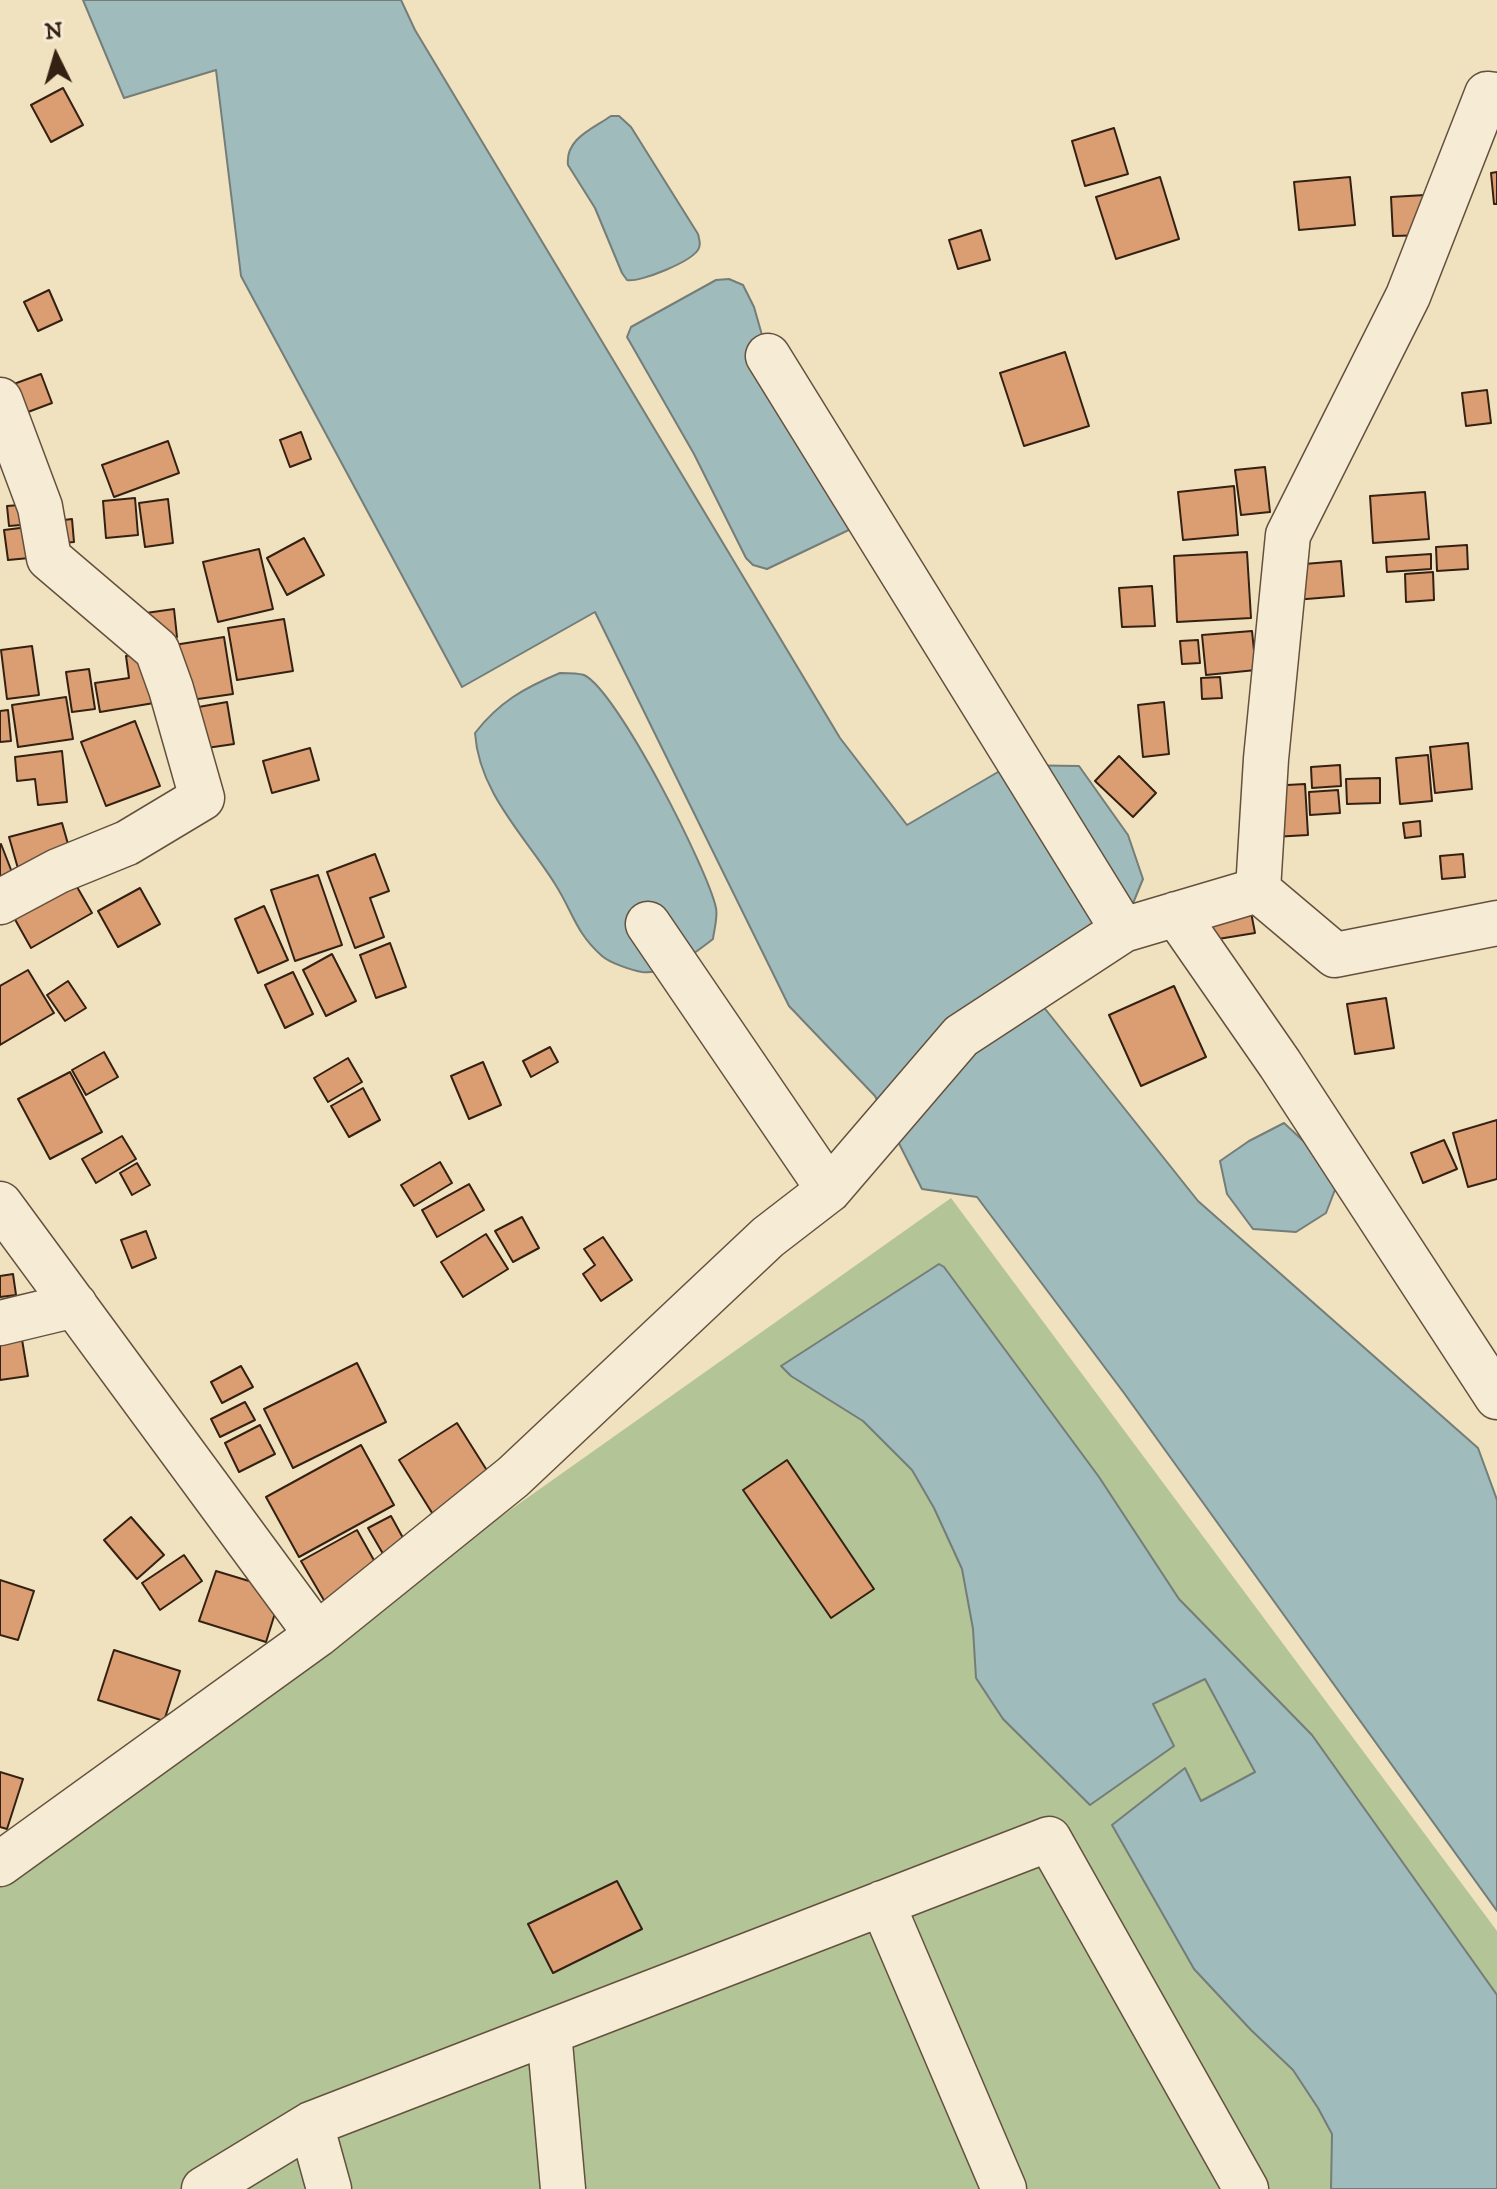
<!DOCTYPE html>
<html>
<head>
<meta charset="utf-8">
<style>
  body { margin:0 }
  #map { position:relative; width:1497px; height:2189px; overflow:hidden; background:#f1e2bf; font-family:"IM FELL DW Pica",serif }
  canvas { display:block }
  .north { position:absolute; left:16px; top:16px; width:80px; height:80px; -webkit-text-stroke:6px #f6ecd5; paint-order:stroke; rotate:355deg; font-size:22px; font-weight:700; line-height:32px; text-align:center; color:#342113 }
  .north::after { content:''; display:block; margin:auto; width:28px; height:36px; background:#342113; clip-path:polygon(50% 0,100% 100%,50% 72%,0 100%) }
</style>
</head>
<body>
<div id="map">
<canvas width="1497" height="2189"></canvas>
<div class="north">N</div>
</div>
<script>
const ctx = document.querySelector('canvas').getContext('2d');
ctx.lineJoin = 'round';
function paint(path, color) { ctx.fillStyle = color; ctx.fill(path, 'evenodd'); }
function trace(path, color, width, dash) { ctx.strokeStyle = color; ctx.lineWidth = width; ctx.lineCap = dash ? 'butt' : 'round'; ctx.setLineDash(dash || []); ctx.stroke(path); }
paint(new Path2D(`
  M951,1198l546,733v258h-1497v-318z`), '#b3c497');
const water = new Path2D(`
  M83,0h318l14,30 425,708 67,87 103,-60 69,1 49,69 15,44 -14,34 -110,63 179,225 280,247 19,52v411l-373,-518 -147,-196 -55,-8 -47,-93 -86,-90 -194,-394 -133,75 -221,-411 -25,-206 -92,28z
  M611,116h8l12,11 67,107c1,5 3,9 1,14 -5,13 -60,35 -72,32l-5,-7 -27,-65 -27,-43c-3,-26 24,-36 43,-49z
  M729,279l14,6 11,22 14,49 87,171 -88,42 -14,-4 -7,-7 -52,-104 -67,-117 4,-10 85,-47z
  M560,673c6,0 18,0 24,2 33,15 124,195 132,233 2,9 -2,22 -3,31 -20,15 -44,36 -71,33 -11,-2 -32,-9 -40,-16 -27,-24 -29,-44 -47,-72 -30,-48 -76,-91 -80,-151 24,-31 49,-45 85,-60z
  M1284,1123l29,27 25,32 -12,31 -30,19 -43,-3 -26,-35 -7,-33 29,-20z
  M939,1264l5,3 155,210 80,122 133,136 185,260v194h-166l1,-55 -14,-26 -25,-38 -42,-40 -57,-61 -82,-144 73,-57 16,33 54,-29 -50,-93 -52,25 21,42 -84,59 -87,-86 -27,-41 -3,-49 -11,-60 -28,-61 -22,-38 -49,-49 -72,-45 -10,-10z`);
paint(water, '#9fbbbc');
trace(water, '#747d78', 2);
const building = new Path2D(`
  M63,88l20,37 -32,17 -20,-37z
  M1114,128l14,46 -43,12 -13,-45z
  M1497,172v32h-3l-3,-31z
  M1160,177l19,62 -63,20 -20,-62z
  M1350,177l5,48 -56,5 -5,-48z
  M1425,195l2,40 -34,1 -2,-39z
  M981,230l9,30 -32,9 -9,-29z
  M49,290l13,30 -24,11 -14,-29z
  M1065,352l24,74 -65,20 -24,-73z
  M41,374l11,29 -40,15 -12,-29z
  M1487,390l4,33 -25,3 -4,-33z
  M301,432l10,27 -21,8 -10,-27z
  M168,441l11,32 -65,24 -12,-32z
  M1265,467l5,45 -29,3 -6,-45z
  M1234,486l4,49 -55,5 -5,-48z
  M1425,492l4,47 -56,4 -3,-47z
  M135,498l3,37 -32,3 -3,-37z
  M168,499l5,44 -28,4 -6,-44z
  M32,504l1,20 -24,2 -2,-20z
  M72,519l2,23 -24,2 -2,-22z
  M36,526l4,31 -32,3 -4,-30z
  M304,538l20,37 -37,20 -20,-37z
  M1467,545l1,24 -31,2 -1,-24z
  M259,549l14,60 -55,13 -15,-60z
  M1247,552l4,66 -74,4 -3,-66z
  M1431,554v15l-44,3 -1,-15z
  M1341,561l3,35 -50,4 -2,-35z
  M1433,572l1,28 -28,2 -1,-28z
  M1152,586l3,40 -33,1 -3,-39z
  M174,609l3,28 -27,3 -4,-27z
  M284,619l9,52 -56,9 -9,-52z
  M1252,631l4,39 -50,5 -4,-40z
  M224,637l9,57 -56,8 -9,-56z
  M1198,640l2,23 -18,1 -2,-23z
  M32,646l7,49 -32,4 -6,-49z
  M151,652l9,50 -60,10 -5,-29 34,-5 -3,-22z
  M89,669l6,40 -23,3 -6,-40z
  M1220,677l2,21 -20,1 -1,-21z
  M66,697l7,42 -55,8 -6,-42z
  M227,702l7,42 -41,6 -6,-41z
  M1164,702l5,52 -26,3 -5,-52z
  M8,710l3,31 -11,1v-31z
  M135,721l25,65 -54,20 -25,-64z
  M1468,743l4,46 -37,4 -5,-46z
  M310,748l9,32 -47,13 -9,-32z
  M62,751l5,51 -29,3 -3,-26 -18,2 -2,-24z
  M1428,755l4,46 -32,3 -4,-46z
  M1119,756l37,37 -23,24 -38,-36z
  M1340,765l1,21 -29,2 -1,-21z
  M1380,778v25l-33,1 -1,-25z
  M1305,784l3,51 -35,2 -4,-51z
  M1338,790l2,23 -30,2 -1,-23z
  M1420,821l1,15 -16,2 -2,-15z
  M62,823l10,35 -53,14 -10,-35z
  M1,844l14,36 -15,6v-41z
  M375,854l14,37 -19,7 14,39 -29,11 -28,-76z
  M1463,854l2,23 -23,2 -2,-23z
  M69,873l23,40 -61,35 -23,-41z
  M318,875l24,70 -47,16 -24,-71z
  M140,888l20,36 -42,23 -20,-36z
  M264,906l24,54 -30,13 -23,-54z
  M1250,907l5,26 -43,7 -4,-26z
  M390,943l16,44 -30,11 -16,-43z
  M332,954l24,47 -30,15 -23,-46z
  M28,970l26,43 -54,32v-59z
  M293,972l20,42 -28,14 -20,-43z
  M68,981l18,27 -21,13 -18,-26z
  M1174,986l32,71 -65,29 -32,-71z
  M1386,998l8,50 -39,6 -8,-50z
  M550,1047l8,15 -27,15 -8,-16z
  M104,1052l14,25 -32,18 -14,-25z
  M348,1058l14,24 -34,20 -14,-24z
  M483,1062l18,43 -32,14 -18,-43z
  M70,1072l32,60 -52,27 -32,-60z
  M363,1088l17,32 -31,17 -18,-31z
  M1497,1120v59l-29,8 -15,-54z
  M122,1136l14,23 -40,24 -14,-24z
  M1444,1140l13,29 -34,14 -12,-30z
  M440,1162l12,21 -38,23 -13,-21z
  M137,1163l13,22 -18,10 -12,-22z
  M469,1184l15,26 -47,27 -15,-27z
  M522,1217l17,31 -26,14 -18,-31z
  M146,1231l10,27 -24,10 -11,-28z
  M486,1234l22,35 -45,28 -22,-35z
  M603,1237l29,43 -31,21 -18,-27 12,-9 -11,-16z
  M13,1274l3,21 -16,2v-21z
  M18,1315l10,61 -28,4v-62z
  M357,1363l29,59 -93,46 -29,-59z
  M241,1366l12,21 -31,16 -11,-21z
  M245,1402l10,18 -35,17 -9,-18z
  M457,1423l36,57 -59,36 -35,-56z
  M260,1425l15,29 -36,18 -14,-29z
  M361,1445l33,60 -95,52 -33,-60z
  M787,1460l87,129 -43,29 -88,-128z
  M391,1516l17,31 -22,12 -18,-31z
  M131,1517l33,38 -27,24 -33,-39z
  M357,1530l23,41 -55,31 -24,-41z
  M184,1555l18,26 -42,29 -18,-27z
  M216,1571l66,20 -16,51 -67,-21z
  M0,1580l34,11 -16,49 -18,-5z
  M114,1650l66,21 -16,50 -66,-21z
  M0,1772l23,7 -16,50 -7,-2z
  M617,1881l25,48 -89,44 -25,-49z`);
paint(building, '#db9d72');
trace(building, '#342113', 2);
const minor = new Path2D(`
  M768,356l355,574
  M0,400l40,107 9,51 108,92 14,39 31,109 -75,45 -69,28 -58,31
  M1258,890l8,-131 22,-224 120,-239 79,-202 10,1
  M1176,914l104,150 217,333
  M648,924l181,266
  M0,1204l317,431
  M0,1323l75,-18
  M0,1864l317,-229 196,-158 255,-240 61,-47 132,-154 162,-106 135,-40 77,65 162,-32
  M882,1903l122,286
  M549,2032l14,157
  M311,2124l18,65
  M204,2189l107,-65 738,-285 197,350`);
trace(minor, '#63513e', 47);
trace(minor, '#f6ecd5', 44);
</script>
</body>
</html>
